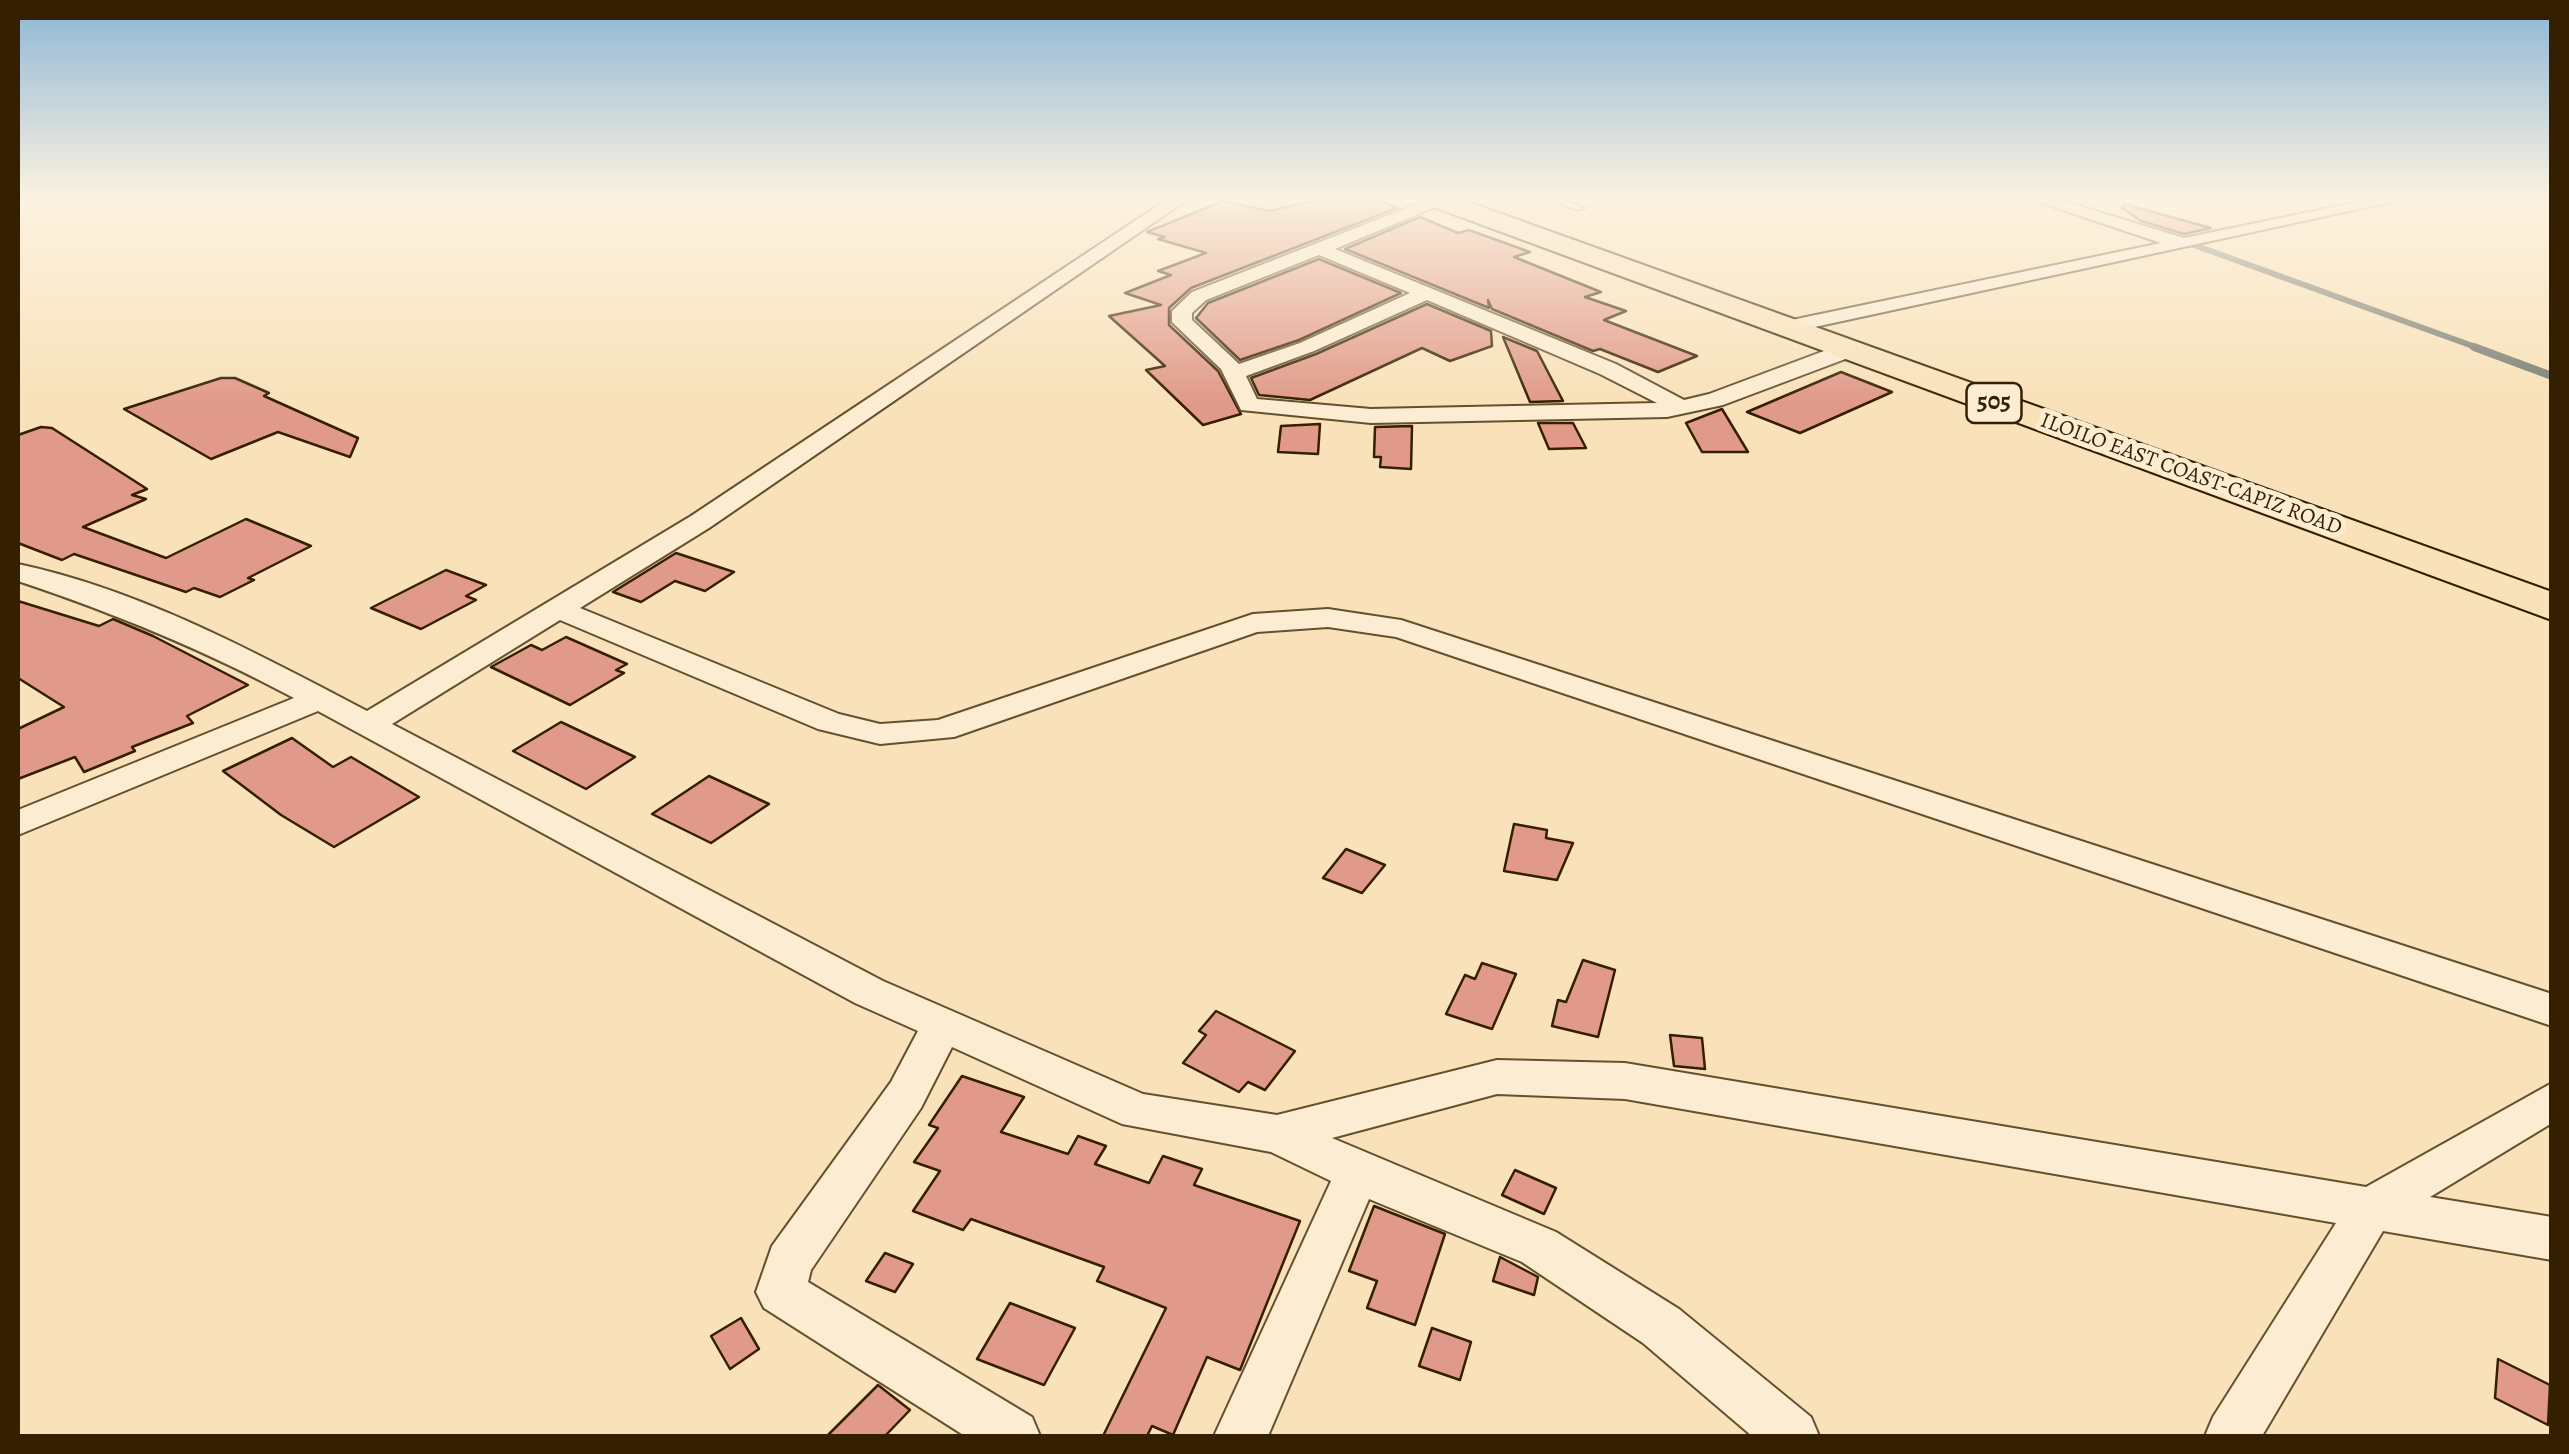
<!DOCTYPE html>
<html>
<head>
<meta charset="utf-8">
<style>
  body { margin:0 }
  #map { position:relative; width:2569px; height:1454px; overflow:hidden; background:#f9e2ba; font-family:Alegreya,serif }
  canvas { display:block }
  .frame { position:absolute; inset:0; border:20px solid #341f00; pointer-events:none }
</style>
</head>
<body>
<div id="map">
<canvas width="2569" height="1454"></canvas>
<div class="frame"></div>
</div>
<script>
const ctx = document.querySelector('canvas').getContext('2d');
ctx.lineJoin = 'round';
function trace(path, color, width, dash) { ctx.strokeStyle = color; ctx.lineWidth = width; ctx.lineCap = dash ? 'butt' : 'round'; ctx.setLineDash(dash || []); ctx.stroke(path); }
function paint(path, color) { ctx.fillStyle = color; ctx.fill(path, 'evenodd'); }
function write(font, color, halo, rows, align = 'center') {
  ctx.font = font + ' Alegreya,serif'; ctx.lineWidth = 10; ctx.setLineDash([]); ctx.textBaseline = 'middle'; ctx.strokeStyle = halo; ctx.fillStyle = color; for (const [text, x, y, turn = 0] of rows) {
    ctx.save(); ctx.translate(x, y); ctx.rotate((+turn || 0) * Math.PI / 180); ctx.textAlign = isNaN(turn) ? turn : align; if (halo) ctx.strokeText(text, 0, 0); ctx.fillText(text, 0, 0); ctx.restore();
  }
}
trace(new Path2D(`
  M2194,245l287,104`), '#777c71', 6);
trace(new Path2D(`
  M2474,347l78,29`), '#777c71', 8);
const building = new Path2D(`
  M1321,199h56l20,9 -206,80 -22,20v17l49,46 23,43 -38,11 -57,-55 19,-4 -56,-50 52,-11 -36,-12 46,-18 -13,-4 48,-18 -48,-14 7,-2 -18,-5 76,-31 46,10z
  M2124,204l87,24 -27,6 -43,-13 -19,-13z
  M1420,217l38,16 11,-3 61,22 -16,5 87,35 -16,5 41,14 -22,9 93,36 -39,16 -58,-23 -7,2 -101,-42 -4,-9 1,8 -144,-59z
  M1319,259l82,34 -102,47 -59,20 -44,-42 12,-15z
  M1427,304l64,27 1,15 -42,15 -28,-13 -112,52 -51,-5 -8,-17 65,-24z
  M1503,337l34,14 26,50 -33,1z
  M1841,372l51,20 -92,41 -53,-21z
  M221,378h14l34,15 -5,3 94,42 -8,19 -72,-25 -67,27 -87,-50z
  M1722,409l26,43h-46l-16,-29z
  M1538,423h35l13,25 -37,1z
  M1320,424l-2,30 -40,-2 3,-26z
  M1412,426l-1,43 -31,-2 1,-10h-7l1,-30z
  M41,427l11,1 95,61 -15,6 14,4 -63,28 83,31 80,-39 65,27 -63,32 6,2 -34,17 -26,-9 -8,4 -112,-38 -12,6 -44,-17v-108z
  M676,553l58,19 -29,19 -30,-10 -34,21 -28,-10z
  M446,570l40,15 -20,11 10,4 -55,29 -50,-21z
  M18,601l81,25 14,-7 40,17 95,49 -61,31 6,7 -61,24 3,4 -51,21 -9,-15 -57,22v-50l46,-22 -46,-29z
  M566,637l61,27 -11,6 8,3 -54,32 -79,-38 40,-22 11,5z
  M561,722l74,35 -49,32 -73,-38z
  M292,738l41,29 18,-10 68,40 -85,50 -53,-32 -58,-44z
  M709,776l60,28 -58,39 -59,-29z
  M1514,824l33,6 -1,8 27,5 -16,37 -53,-9z
  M1346,849l39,16 -23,28 -39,-15z
  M1583,960l32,10 -17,67 -46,-11 6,-26 8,2z
  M1482,963l34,11 -24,55 -46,-15 19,-39 10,4z
  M1216,1011l79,40 -30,39 -17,-8 -9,10 -56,-29 23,-28 -7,-4z
  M1670,1035l32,3 3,31 -31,-3z
  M962,1076l62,21 -23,35 67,22 10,-18 28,10 -11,18 54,19 14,-27 39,13 -8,16 106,36 -60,149 -33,-13 -34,78 -21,-9 -5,10h-44l63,-128 -69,-27 7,-14 -133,-48 -8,11 -50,-19 27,-40 -26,-9 24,-34 -9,-3z
  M1515,1170l41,18 -12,26 -42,-19z
  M1374,1206l71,28 -30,91 -48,-17 10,-27 -28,-10z
  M885,1253l28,11 -18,28 -29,-11z
  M1500,1257l38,20 -4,18 -41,-14z
  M1010,1303l65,25 -31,57 -67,-26z
  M741,1318l18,31 -29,20 -19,-33z
  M1432,1328l39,14 -11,38 -41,-14z
  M2498,1359l52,26 -2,40 -53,-27z
  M878,1385l32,25 -25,26h-58z`);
paint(building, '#e19a89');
trace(building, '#341f00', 2.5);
const lane = new Path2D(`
  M1551,199h12l21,9 -7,2z`);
const street = new Path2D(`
  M1168,199h20l-479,329 -129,80 259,106 41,10 58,-4 315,-106 75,-5 73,11 1151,374v32l-1156,-389 -68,-10 -71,5 -303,105 -74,7 -62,-15 -258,-109 -168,104 491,257 260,113 134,21 220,-55 128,3 741,124 186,-104v40l-122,74 122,20v43l-169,-29 -121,205h-57l8,-19 123,-194 -711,-124 -128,-5 -165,44 224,94 123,77 132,108 8,19h-67l-109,-93 -121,-81 -153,-63 -101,237h-54l117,-255 -60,-29 -149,-28 -170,-77 -31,61 -110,162 -3,12 224,135 8,19h-75l-201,-128 -8,-16 16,-46 119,-164 27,-51 -63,-28 -537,-292 -300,124v-25l276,-112c-90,-48 -180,-85 -276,-117v-17c123,26 238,89 349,147l324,-195z
  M1430,199l19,2 -114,48 281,115 68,36 25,-6 131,-49h16l3,5 -3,5 -133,50 -56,12 -296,6 -130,-13 -20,-41 -49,-47v-11l20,-19zM1319,255l91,38 -110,50 -61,21 -47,-44v-7l14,-13zM1427,300l173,74 57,29 -286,6 -114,-10 -11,-23 68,-25z
  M2030,199h26l128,39 188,-39h33l-618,134 -10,-6 10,-6 374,-78z`);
const primary = new Path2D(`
  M1422,199h38l1092,393v28l-1126,-416z`);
trace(lane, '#65502e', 4);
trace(street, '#65502e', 4);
trace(primary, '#341f00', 4);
paint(lane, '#fbecd2');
paint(street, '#fbecd2');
paint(primary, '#f9e2ba');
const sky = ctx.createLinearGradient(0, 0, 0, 403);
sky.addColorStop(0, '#8db6d6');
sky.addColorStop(0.49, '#fcf2e0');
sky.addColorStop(1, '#fcf2e000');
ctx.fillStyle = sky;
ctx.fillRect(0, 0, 2569, 403);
write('22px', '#341f00', '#fbecd2', [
  ["ILOILO EAST COAST-CAPIZ ROAD",2191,475,20]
]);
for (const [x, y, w] of [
  [1994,403,55]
]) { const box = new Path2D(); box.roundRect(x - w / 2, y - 20, w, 40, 8); ctx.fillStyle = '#fbecd2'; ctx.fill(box); trace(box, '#341f00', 2.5); }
write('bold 25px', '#341f00', null, [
  ["505",1994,403]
]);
</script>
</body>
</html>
